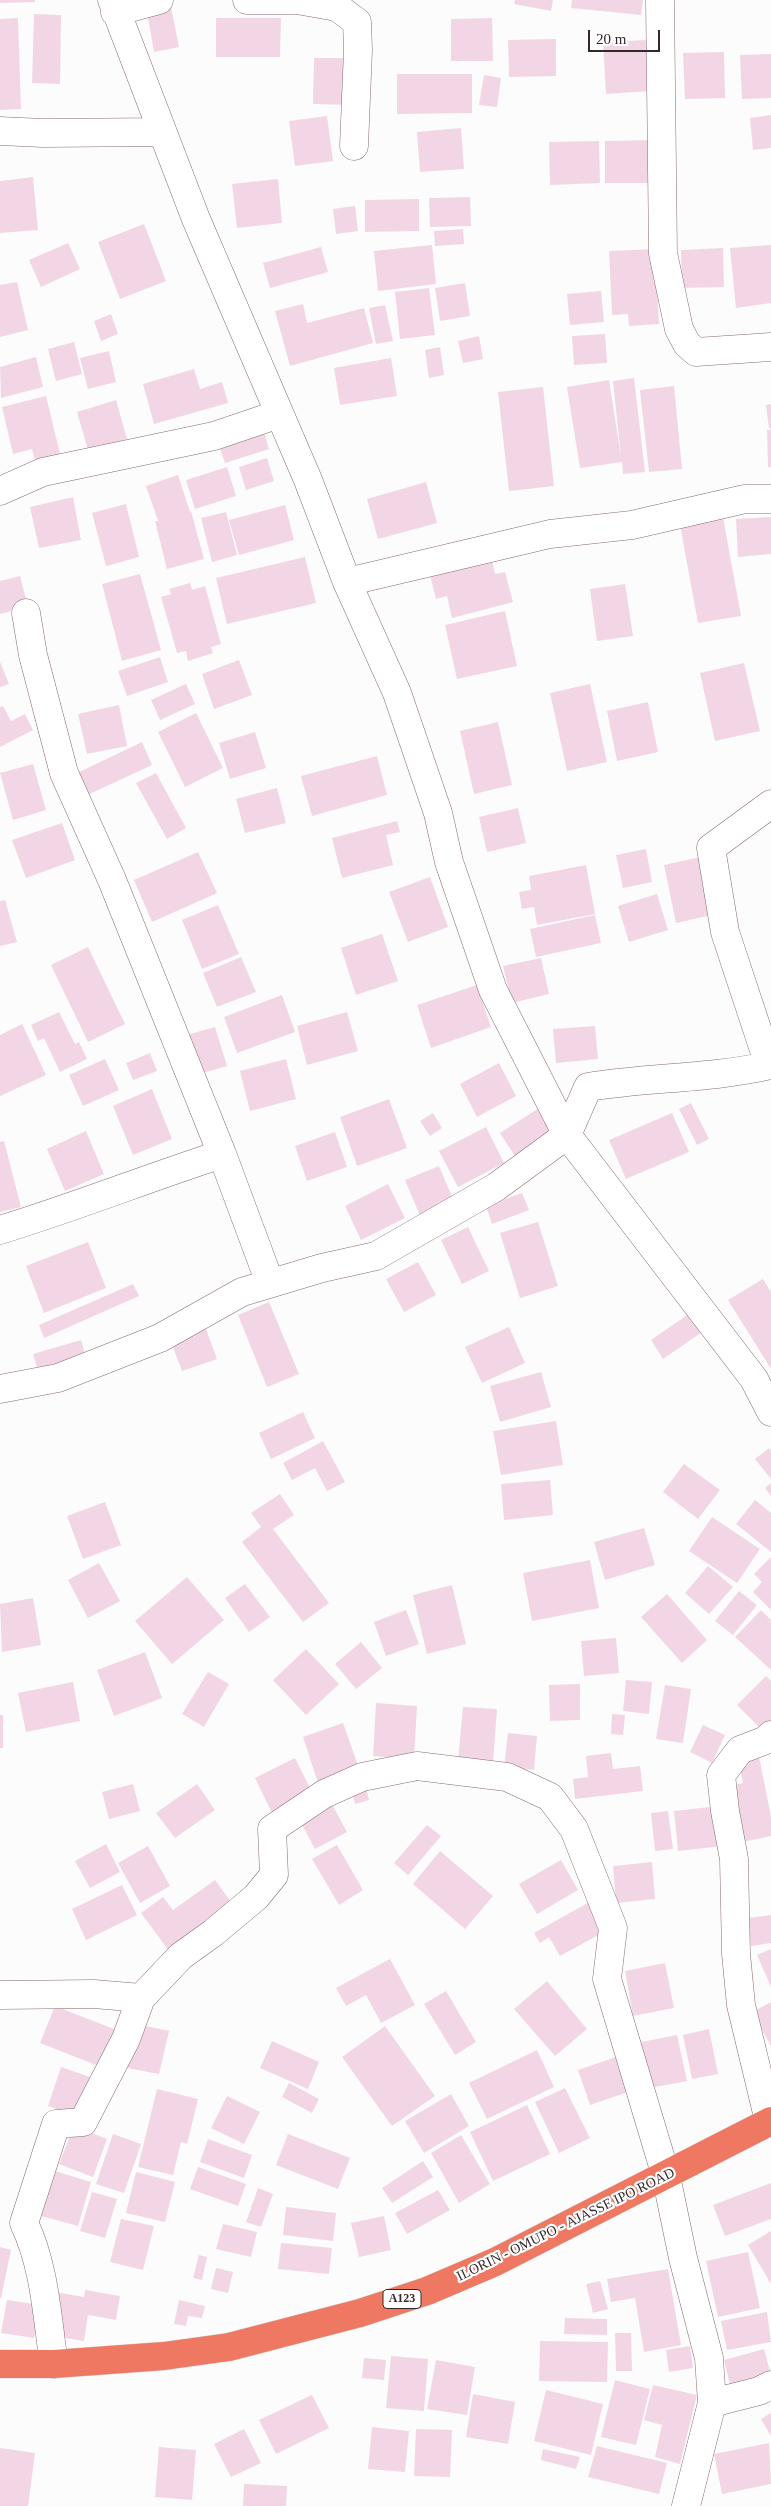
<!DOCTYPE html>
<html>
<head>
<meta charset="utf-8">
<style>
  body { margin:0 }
  #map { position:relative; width:771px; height:2506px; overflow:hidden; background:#fcfcfc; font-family:Georgia,serif }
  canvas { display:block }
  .scale { position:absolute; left:588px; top:30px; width:72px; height:22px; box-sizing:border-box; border:2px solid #342829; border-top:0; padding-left:6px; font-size:15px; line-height:18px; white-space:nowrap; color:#342829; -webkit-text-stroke:4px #fff; paint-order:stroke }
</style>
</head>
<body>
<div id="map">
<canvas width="771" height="2506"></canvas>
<div class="scale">20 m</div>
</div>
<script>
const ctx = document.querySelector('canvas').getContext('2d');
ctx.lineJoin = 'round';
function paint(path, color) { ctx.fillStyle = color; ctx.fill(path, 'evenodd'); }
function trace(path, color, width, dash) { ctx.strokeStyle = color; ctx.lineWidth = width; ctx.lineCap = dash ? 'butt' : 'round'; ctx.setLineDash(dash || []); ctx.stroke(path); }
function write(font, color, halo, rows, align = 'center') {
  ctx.font = font + ' Georgia,serif'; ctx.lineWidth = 4.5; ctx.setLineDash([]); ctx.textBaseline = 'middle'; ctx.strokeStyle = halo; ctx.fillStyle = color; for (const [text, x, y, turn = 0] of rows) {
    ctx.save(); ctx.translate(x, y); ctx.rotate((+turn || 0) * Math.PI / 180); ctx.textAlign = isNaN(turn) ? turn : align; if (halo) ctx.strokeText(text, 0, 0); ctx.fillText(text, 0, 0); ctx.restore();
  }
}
paint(new Path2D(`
  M0,0h35v2l-35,1z
  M515,0h38l-2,11 -37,-7z
  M572,0h71l-2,15 -70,-7z
  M171,7l8,40 -25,5 -7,-40z
  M34,14l27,1 -1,69 -28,-1z
  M18,18l3,91 -21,1v-91z
  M216,18h65l-1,39h-64z
  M492,18l1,43h-42v-42z
  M556,39v37l-47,1 -1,-37z
  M647,40l3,51 -44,3 -3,-52z
  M724,52l1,46 -40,1 -2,-46z
  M771,54v44l-29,1 -2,-44z
  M314,58h40l-1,47 -40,-1z
  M397,74h75v39l-75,1z
  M484,75l17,3 -4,29 -18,-2z
  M771,115v33l-18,2 -3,-32z
  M327,116l6,45 -38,5 -6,-45z
  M461,128l3,41 -44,3 -3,-40z
  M656,140v43h-51v-42z
  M599,141l1,42 -50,2 -1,-43z
  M33,177l5,53 -38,3v-52z
  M278,179l4,44 -45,5 -5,-44z
  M470,197l1,29 -41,1 -1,-29z
  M419,199v32l-54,1v-32z
  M355,206l3,25 -22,3 -3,-25z
  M144,224l22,57 -46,18 -22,-57z
  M463,229l1,15 -29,2 -1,-15z
  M68,243l12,26 -39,18 -12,-27z
  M432,245l4,39 -58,7 -4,-40z
  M771,245v58l-35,5 -6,-60z
  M321,247l7,25 -58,16 -7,-25z
  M723,248l1,39 -42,1 -1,-38z
  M655,249l4,75 -30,2 -1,-12 -16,1 -3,-64z
  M17,282l11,48 -28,7v-52z
  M465,283l5,33 -30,5 -5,-33z
  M429,288l6,47 -35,4 -5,-47z
  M601,291l3,31 -34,3 -3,-31z
  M303,304l4,19 57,-15 9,35 -83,23 -15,-55z
  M385,305l8,36 -17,3 -7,-36z
  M111,314l7,20 -17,7 -7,-20z
  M605,334l2,29 -33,2 -2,-29z
  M479,336l4,23 -20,4 -5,-22z
  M74,342l8,32 -26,7 -8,-32z
  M440,347l4,28 -15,3 -4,-28z
  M109,351l7,31 -28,7 -8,-31z
  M36,357l7,30 -42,11 -1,-31z
  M391,358l6,38 -57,9 -6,-37z
  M194,369l6,20 22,-7 6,21 -74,21 -11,-40z
  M634,378l11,94 -22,2 -1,-12 -42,6 -13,-81 42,-7 12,77 -8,-76z
  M674,386l8,83 -33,3 -9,-82z
  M543,387l11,99 -45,5 -11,-99z
  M46,396l14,58 -25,6 -3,-11 -19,5 -11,-47z
  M116,400l11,39 -39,11 -11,-38z
  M771,404v24h-2l-3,-23z
  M767,430h4v37h-3z
  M264,432l5,17 -44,14 -6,-17z
  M267,458l7,23 -28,9 -7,-23z
  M227,467l9,29 -41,13 -9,-29z
  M178,475l12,37 1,-1 13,48 -37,10 -12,-48h3l-12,-35z
  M426,482l11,41 -59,16 -11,-40z
  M73,497l8,43 -42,8 -9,-41z
  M126,504l13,53 -33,9 -14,-53z
  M285,505l9,35 -55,15 -10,-35z
  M226,512l11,43 -25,7 -11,-44z
  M723,517l18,99 -43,7 -18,-98z
  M771,517v37l-33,3 -2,-38z
  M491,556l4,18 10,-2 8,30 -61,16 -5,-22 -11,3 -7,-28z
  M305,557l11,46 -89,21 -11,-46z
  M140,574l21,76 -39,11 -20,-77z
  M20,576l8,31 -28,7v-33z
  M190,583l2,7 13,-4 16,58 -10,3 2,6 -25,8 -2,-10 -9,2 -16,-56 10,-3 -2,-5z
  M625,584l8,52 -36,5 -7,-52z
  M505,611l12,55 -60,13 -12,-54z
  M160,657l8,25 -41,14 -9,-25z
  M239,660l13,35 -38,14 -12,-35z
  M0,662l9,22 -9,3z
  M744,663l16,68 -45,10 -15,-68z
  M186,684l9,20 -35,16 -9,-20z
  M590,684l17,78 -40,9 -17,-78z
  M648,702l10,50 -41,9 -10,-50z
  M119,705l8,41 -40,8 -9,-40z
  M3,706l8,15 14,-7 8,16 -33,17v-40z
  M196,713l27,55 -38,19 -27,-55z
  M498,722l14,63 -38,9 -14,-63z
  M255,732l11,36 -36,11 -11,-36z
  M142,742l10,23 -69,32 -10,-22z
  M377,756l10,39 -75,21 -11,-40z
  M33,764l13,46 -33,10 -13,-47z
  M156,773l30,55 -19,11 -31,-56z
  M277,788l9,35 -41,10 -9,-34z
  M518,808l8,35 -39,9 -8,-35z
  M397,821l3,11 -14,3 7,30 -51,13 -10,-40z
  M62,823l13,37 -49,18 -14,-38z
  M646,849l6,33 -29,6 -7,-33z
  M198,852l19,41 -65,29 -18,-42z
  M700,857l12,58 -36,8 -12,-58z
  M586,865l9,49 -58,11 -3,-18 -12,2 -3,-17 12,-2 -2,-14z
  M430,877l18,50 -40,15 -19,-50z
  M657,894l11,36 -39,12 -11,-36z
  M5,900l12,42 -17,4v-45z
  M218,905l21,49 -37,15 -20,-49z
  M595,915l6,28 -65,14 -6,-28z
  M382,934l16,47 -42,14 -15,-47z
  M88,947l37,77 -37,18 -37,-77z
  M241,957l15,35 -39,15 -14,-34z
  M541,958l8,36 -37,9 -9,-37z
  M477,985l14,42 -60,21 -14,-43z
  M282,995l13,37 -58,21 -13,-36z
  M59,1012l16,32 4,-2 8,17 -27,13 -16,-34 -6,3 -7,-16z
  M347,1012l11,39 -51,14 -10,-39z
  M22,1024l24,51 -46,21v-61z
  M595,1026l3,33 -42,4 -3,-34z
  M215,1027l12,39 -32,9 -12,-39z
  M150,1053l7,18 -24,9 -7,-17z
  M105,1059l14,31 -36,16 -14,-31z
  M286,1059l10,40 -46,12 -10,-40z
  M499,1063l17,33 -39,21 -17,-33z
  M152,1089l20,50 -39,16 -20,-49z
  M389,1099l18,49 -50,18 -17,-49z
  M691,1103l18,36 -12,6 -18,-36z
  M539,1108l16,26 -39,24 -16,-25z
  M433,1113l9,15 -12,8 -10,-15z
  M672,1113l17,39 -63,27 -17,-39z
  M486,1127l18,36 -46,24 -19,-36z
  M86,1131l18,43 -39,17 -18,-42z
  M335,1132l12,35 -40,14 -12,-35z
  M4,1141l17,66 -21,5v-70z
  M439,1166l16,38 -34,14 -16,-38z
  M388,1184l17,34 -44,22 -16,-34z
  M522,1193l7,17 -37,14 -6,-18z
  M538,1222l20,64 -38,12 -20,-65z
  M468,1227l21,44 -27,13 -21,-44z
  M88,1242l18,46 -62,25 -18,-47z
  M418,1262l18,33 -32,17 -18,-33z
  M763,1279l8,13v77l-43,-69z
  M133,1284l6,12 -95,42 -5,-13z
  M269,1302l30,72 -32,13 -29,-72z
  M693,1311l12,19 -42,29 -12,-19z
  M509,1327l16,36 -43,20 -17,-36z
  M206,1329l11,30 -35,12 -11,-29z
  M81,1340l5,17 -48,14 -5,-17z
  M541,1372l10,35 -51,15 -10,-36z
  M303,1412l12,26 -44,21 -12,-26z
  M556,1421l7,44 -62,10 -8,-44z
  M323,1441l22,41 -18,9 -12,-23 -23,12 -9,-17z
  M769,1448l2,3v28l-16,-20z
  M684,1464l36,26 -22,29 -35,-27z
  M550,1480l3,35 -49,5 -3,-36z
  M771,1483v13l-6,-8z
  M280,1494l14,21 -21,14 56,74 -26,19 -61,-80 19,-15 -10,-14z
  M755,1500l16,13v39l-35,-28z
  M105,1502l16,43 -38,14 -16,-43z
  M712,1517l48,32 -23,34 -48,-32z
  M644,1528l11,37 -50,15 -11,-38z
  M771,1557v53l-18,-18 9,-10 -8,-8z
  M590,1560l9,48 -67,13 -9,-48z
  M99,1563l21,38 -32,17 -20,-38z
  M708,1566l25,21 -24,27 -24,-21z
  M187,1577l37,43 -52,44 -37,-43z
  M245,1584l25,33 -21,15 -24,-34z
  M452,1585l14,59 -39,10 -14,-59z
  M739,1591l18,14 -24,30 -18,-14z
  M667,1594l40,46 -25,23 -41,-46z
  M33,1598l8,47 -39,7 -2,-48z
  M406,1610l13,34 -33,12 -12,-34z
  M761,1610l10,10v50l-36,-33z
  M616,1638l3,35 -35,3 -3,-35z
  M361,1642l21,26 -26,21 -21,-25z
  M306,1649l33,35 -33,31 -33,-35z
  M145,1652l17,46 -48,18 -17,-46z
  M208,1672l21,12 -25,43 -22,-13z
  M766,1676l5,5v43l-8,7 -26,-26z
  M626,1680l26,2 -3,32 -26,-3z
  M73,1682l7,39 -54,11 -8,-39z
  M580,1684v36l-30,1 -1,-36z
  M665,1685l26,4 -8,54 -27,-4z
  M376,1703l41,3 -3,53 -41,-3z
  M463,1707l34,2 -4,54 -35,-3z
  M612,1714l13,1 -2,20 -12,-1z
  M0,1715h3v33h-3z
  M343,1723l17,48 -41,15 -16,-49z
  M703,1725l22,10 -13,28 -22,-11z
  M508,1733l29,3 -3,34 -30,-3z
  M611,1753l2,16 27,-3 3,25 -68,8 -2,-20 15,-2 -2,-21z
  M759,1756l12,61v19l-33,7 -11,-56 16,-4 -5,-23z
  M295,1758l19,38 -40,21 -19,-39z
  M133,1784l7,27 -31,8 -7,-27z
  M197,1784l18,26 -40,28 -19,-25z
  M365,1784l4,16 -14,4 -4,-16z
  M332,1804l15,28 -32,17 -15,-28z
  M718,1806l5,40 -45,5 -4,-40z
  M668,1811l5,38 -18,2 -4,-38z
  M427,1825l14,11 -33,39 -14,-12z
  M106,1844l14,28 -30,16 -15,-27z
  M337,1845l26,45 -24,15 -27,-46z
  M148,1846l22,40 -30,17 -22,-40z
  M440,1851l53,45 -28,33 -52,-45z
  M561,1860l17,30 -41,24 -18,-30z
  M652,1862l3,37 -39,4 -3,-37z
  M215,1880l21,29 -64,46 -31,-42 22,-16 10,13z
  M122,1885l15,30 -51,25 -14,-31z
  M593,1900l16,29 -49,27 -11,-19 -9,6 -6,-10z
  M771,1915v28l-20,3 -3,-28z
  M771,1949v38l-14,-32z
  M390,1959l25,46 -34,18 -15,-28 -20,11 -10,-18z
  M665,1963l9,45 -41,8 -8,-45z
  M547,1981l40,48 -32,27 -41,-47z
  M446,1991l30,51 -21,13 -31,-51z
  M771,2002v44l-19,-34z
  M55,2006l64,25 -15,37 -64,-25z
  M137,2024l32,7 -10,43 -32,-6z
  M385,2026l50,70 -43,30 -50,-69z
  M709,2029l9,45 -26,5 -9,-44z
  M677,2035l10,46 -37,7 -9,-46z
  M272,2041l47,21 -11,27 -48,-21z
  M537,2050l17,37 -67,32 -18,-36z
  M622,2055l12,35 -44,15 -12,-35z
  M61,2067l32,11 -13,39 -32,-11z
  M289,2083l30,16 -7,14 -30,-16z
  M565,2088l25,50 -31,15 -24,-51z
  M157,2089l41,10 -11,45 -6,-2 -8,33 -35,-8z
  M451,2094l18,32 -45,27 -19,-32z
  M227,2096l33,16 -16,32 -33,-16z
  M527,2105l23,49 -57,27 -23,-49z
  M74,2126l33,13 -14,38 -34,-13z
  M113,2134l28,10 -17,49 -28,-9z
  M288,2134l62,24 -12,31 -62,-24z
  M461,2135l29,49 -31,19 -28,-50z
  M208,2139l44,16 -8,23 -44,-16z
  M423,2161l10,16 -41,26 -10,-15z
  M198,2167l48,17 -8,22 -48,-17z
  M55,2171l36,11 -13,44 -37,-10z
  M136,2172l39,10 -10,40 -39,-9z
  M771,2183v36l-46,17 -12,-31z
  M258,2188l15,6 -12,33 -15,-5z
  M438,2190l12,20 -43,24 -12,-21z
  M92,2192l25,7 -12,39 -25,-7z
  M286,2207l50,6 -3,28 -50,-6z
  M384,2216l7,34 -32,7 -8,-34z
  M121,2219l33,7 -11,44 -33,-8z
  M223,2224l34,8 -6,25 -35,-8z
  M771,2231v53l-23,-39z
  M281,2243l51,5 -3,26 -51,-5z
  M0,2247l11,3 -10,48h-1z
  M748,2252l12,56 -42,9 -12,-56z
  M199,2255l8,2 -5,23 -9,-2z
  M216,2268l17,4 -5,21 -17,-4z
  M668,2269l13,76 -37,7 -9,-54 -24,4 -4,-23z
  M600,2281l8,28 -15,4 -7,-29z
  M85,2290l35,6 -4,24 -28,-5 -4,26 -32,-5 3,-44 29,5z
  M7,2300l33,5 -6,33 -33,-5z
  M179,2300l26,6 -3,12 -14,-2 -2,10 -12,-2z
  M767,2312l4,30 -44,8 -6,-29z
  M565,2318l42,1v16l-43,-1z
  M615,2333h16l1,38h-16z
  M540,2341l68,1 -1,40 -68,-1z
  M690,2346l3,22 -24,4 -3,-22z
  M764,2349l7,26 -40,14 -7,-29z
  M391,2356l37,3 -4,52 -38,-3z
  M364,2358l22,2 -2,20 -22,-2z
  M436,2360l39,7 -8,48 -40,-6z
  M615,2380l35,9 -14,56 -35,-8z
  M653,2385l44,10 -17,69 -25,-7 7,-32 -18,-5z
  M546,2390l57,14 -12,51 -57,-14z
  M473,2394l42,8 -7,42 -42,-7z
  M312,2395l17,33 -53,26 -17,-34z
  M771,2413v23l-10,-17z
  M372,2427l37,4 -4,41 -37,-3z
  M244,2429l17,34 -30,14 -17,-33z
  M416,2429l36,1 -2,47 -36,-1z
  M769,2443l2,41 -49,10 -8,-40z
  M597,2446l70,17 -8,31 -71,-17z
  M159,2447l37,3 -4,50 -37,-3z
  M0,2448l35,5 -7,53h-28z
  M543,2449l37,8 -4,12 -35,-9z
  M244,2484l43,2 -1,20h-43z`), '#f3d6e5');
const minor = new Path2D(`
  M112,0l84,219 112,261 39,102 50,111 41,120 11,49 44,128 74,145 187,244 17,33
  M247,0h50l40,7 20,15 1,28 -4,96
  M660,0l3,253 16,76 8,15 9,8 75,-5
  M115,12l44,-12
  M0,131l43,2 119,-1
  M0,491l43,-19 171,-36 65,-22
  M347,582l203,-48 82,-9 113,-26h26
  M26,613l7,42 31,118 48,107 110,274 48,129
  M769,1065l-44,-133 -14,-84 60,-44
  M0,1230c75,-23 148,-52 222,-76
  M0,1389l58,-11 102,-40 82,-46 80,-24 54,-12 120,-69 71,-52 21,-48c61,-10 123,-8 183,-22
  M0,1995l94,-1 47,4
  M769,2121l-28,-116 -5,-51 -2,-95 -9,-48 -4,-36 19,-25 26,-10 5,-5
  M54,2364c-7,-47 -9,-97 -30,-141l32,-99 27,-2 43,-83 15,-41 40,-42 32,-23 43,-36 18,-22 -2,-46 52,-35 38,-17 55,-11 90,11 43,20 24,32 39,99 -6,51 59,197 17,82 26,100 3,45 -26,103
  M712,2403l47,-12 12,-6`);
const highway = new Path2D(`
  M0,2364h54l110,-8 65,-9 131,-34 67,-22 68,-29 276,-141`);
trace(minor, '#886b6f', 29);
trace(highway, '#dad8d8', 29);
trace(minor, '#fff', 28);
trace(highway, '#ee7861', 28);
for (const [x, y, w] of [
  [402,2299,38]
]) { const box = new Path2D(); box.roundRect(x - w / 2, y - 9.5, w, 19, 4); ctx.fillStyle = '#fff'; ctx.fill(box); trace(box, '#342829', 1); }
write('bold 12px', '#342829', null, [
  ["A123",402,2299]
]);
write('14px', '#342829', '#fff', [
  ["ILORIN - OMUPO - AJASSE IPO ROAD",566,2225,-26]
]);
</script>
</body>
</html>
